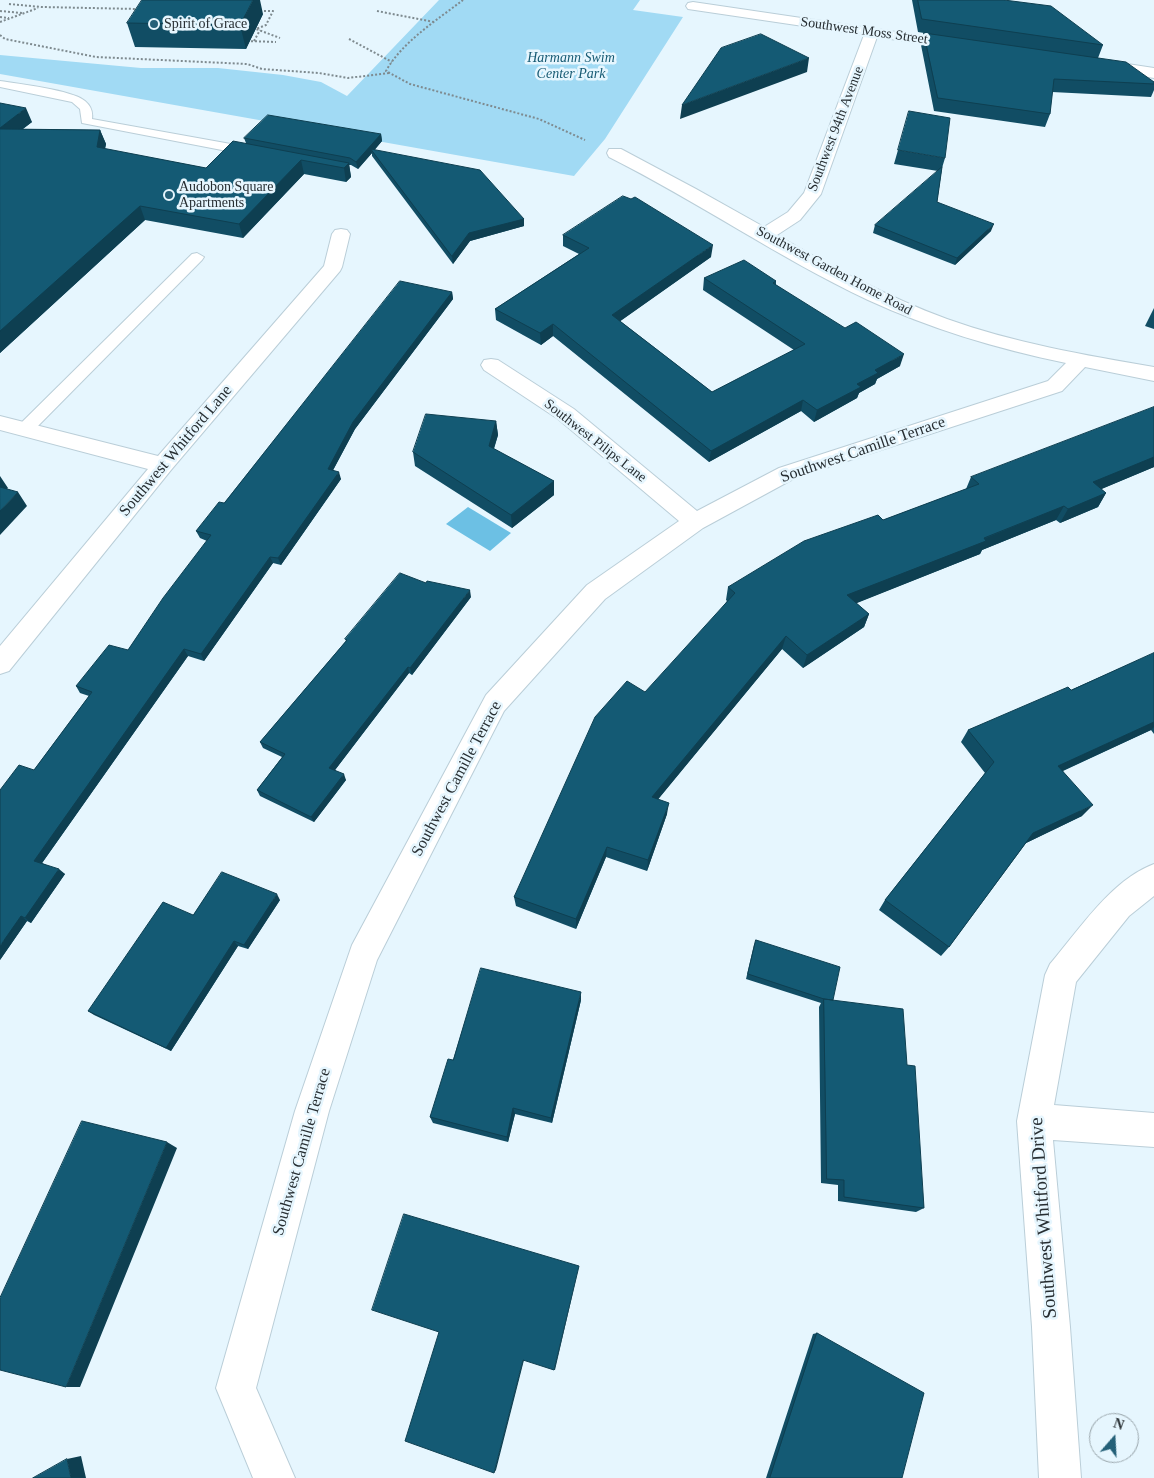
<!DOCTYPE html>
<html>
<head>
<meta charset="utf-8">
<style>
  body { margin:0 }
  #map { position:relative; width:1154px; height:1478px; overflow:hidden; background:#e6f6fe; font-family:"Times New Roman",serif }
  canvas { display:block }
  .north { position:absolute; left:1089px; top:1413px; width:50px; height:50px; box-sizing:border-box; background:#e6f6fe; border:1px solid #9aa6ac; border-radius:50%; rotate:19deg; font-size:14px; font-weight:700; line-height:20px; text-align:center; color:#272e32 }
  .north::after { content:''; display:block; margin:auto; width:18px; height:22px; background:#246078; clip-path:polygon(50% 0,100% 100%,50% 72%,0 100%) }
</style>
</head>
<body>
<div id="map">
<canvas width="1154" height="1478"></canvas>
<div class="north">N</div>
</div>
<script>
const ctx = document.querySelector('canvas').getContext('2d');
ctx.lineJoin = 'round';
function paint(path, color) { ctx.fillStyle = color; ctx.fill(path, 'evenodd'); }
function trace(path, color, width, dash) { ctx.strokeStyle = color; ctx.lineWidth = width; ctx.lineCap = dash ? 'butt' : 'round'; ctx.setLineDash(dash || []); ctx.stroke(path); }
function write(font, color, halo, rows, align = 'center') {
  ctx.font = font + ' "Times New Roman",serif'; ctx.lineWidth = 5; ctx.setLineDash([]); ctx.textBaseline = 'middle'; ctx.strokeStyle = halo; ctx.fillStyle = color; for (const [text, x, y, turn = 0] of rows) {
    ctx.save(); ctx.translate(x, y); ctx.rotate((+turn || 0) * Math.PI / 180); ctx.textAlign = isNaN(turn) ? turn : align; if (halo) ctx.strokeText(text, 0, 0); ctx.fillText(text, 0, 0); ctx.restore();
  }
}
paint(new Path2D(`
  M439,0h201l-7,10 50,7 -78,122 -31,37 -574,-102v-19l141,13h77l65,7 38,7 26,14z`), '#a1daf4');
paint(new Path2D(`
  M468,507l43,26 -21,18 -44,-27z`), '#6cc0e4');
const service = new Path2D(`
  M0,81c19,3 72,9 85,20 6,5 8,11 7,18l161,29 6,4 -6,4 -171,-33 -2,-14 -8,-7 -72,-15z
  M197,253l7,4 -2,3 -171,173 -6,1 -6,-1 -2,-4 2,-4 173,-171z`);
const minor = new Path2D(`
  M693,2l271,40 2,3 -2,3 -5,1 -82,-12 -56,157 -21,26 -23,15c55,32 110,62 170,84 67,24 137,36 207,48v14l-69,-14 -23,24 -267,87 -92,50 -98,71 -101,112 -127,249 -48,151 -73,277 39,90h-42l-37,-90 79,-277 57,-166 134,-250 101,-110 92,-64 -121,-102 -74,-49 -3,-5 3,-5 7,-1 7,1 76,49 123,102 82,-43 269,-87 18,-18c-68,-14 -135,-34 -198,-63 -89,-42 -171,-99 -259,-143l-2,-4 2,-4h12l75,40 68,38 24,-15 16,-19 60,-158 -176,-26 -2,-3 2,-3z
  M1101,60l53,8v10l-58,-10 -3,-3 3,-3z
  M341,229l6,1 3,4 -8,33 -2,4 -169,199 -162,201 -9,3v-28l148,-177 -148,-39v-14l158,40 166,-190 8,-32 3,-4z
  M1154,864v32l-25,20 -53,66 -22,123 100,8v34l-101,-7 17,187 11,151h-42l-7,-151 -15,-206 28,-146 5,-11c29,-34 61,-84 104,-100z`);
trace(service, '#baced8', 2);
trace(minor, '#baced8', 2);
trace(new Path2D(`
  M463,0c-26,20 -61,42 -77,71l24,13 129,35 46,21
  M9,4l32,3 97,2
  M0,11l22,2
  M260,11h13l-7,14 -10,4 24,9
  M377,11l57,11
  M0,17l9,1
  M0,22l38,-14
  M0,35l5,4 91,18 151,7 15,5 57,4 29,5 41,-5
  M349,39l43,23
  M247,41l29,1
  M254,41l6,-11`), '#7e8a8f', 2, [2, 2]);
paint(service, '#fff');
paint(minor, '#fff');
paint(new Path2D(`
  M912,0h92l99,45 -5,13 56,24v8l-3,7 -99,-5 -2,22 -5,13 -111,-16 -13,-66 3,-12 -6,-1z
  M263,14l-17,35 -111,-2 -8,-24z
  M0,103l32,19 -9,7 77,1 6,14 -1,5 101,19 40,-25 -2,-5 137,-4 1,7 -8,9 150,69v7l-54,15 -17,23 -81,-108v-3l-14,16 -7,-4h-2l2,12 -5,5 -42,-8 -61,64 -98,-18 -145,133z
  M898,150l47,8 -3,10 -5,34 54,29 -36,34 -82,-32 2,-8 63,-54 -44,-7z
  M563,235l148,22 -91,64 92,71 82,-42 -91,-60 1,-12 72,3v4l124,81 -23,13 -2,5 -16,9 -2,5 -43,24 -13,-11 -92,51 -156,-126 -12,9 -45,-25 -1,-11 84,-55 -16,-8z
  M452,292l1,7 -98,130 -22,41 8,9 -60,86 -8,-2 -69,98 -16,-5 -146,207 23,11 -34,49 -4,-2 -27,39 34,-190 55,-74 -9,-3 -4,-7 52,-36 79,-109 -7,-3 -4,-7 28,-28z
  M1154,308v21l-9,-3z
  M1154,407v60l-53,22 5,4 -8,14 -38,16 -4,-3 -74,30 -2,4 -124,49 13,11 -5,13 -61,41 -21,-19 -124,150 9,15 -20,57 -41,-14 -30,72 -60,-23 -2,-9 213,-296 -1,-1 2,-13 155,-67 83,-31 5,-12z
  M496,421l2,14 -4,14 60,32v14l-42,33 -97,-62 -2,-14z
  M471,597l-59,78 -3,-2 -74,97 11,10 -32,42 -54,-26 -3,-6 25,-33 -19,-9 -3,-6 86,-101 -1,-2z
  M1154,653v81l-3,-4 -88,41 19,45 -56,27 -77,104 -8,9 -62,-46 6,-10 100,-127 -24,-31 7,-12 103,-40z
  M280,900l-32,49 -10,-3 -67,105 -77,-36 -6,-4 105,-96z
  M756,940l77,60 74,65 17,143 -8,4 -78,-11v-16l-17,-2 -2,-176 2,-4 -75,-24 8,-34z
  M581,1000l-29,123 -37,-9 -7,28 -75,-19 -3,-6 23,-57z
  M817,1333l85,145h-136l47,-144z`), '#114d64');
paint(new Path2D(`
  M253,0h7l3,14 -17,35 -6,-24z
  M809,58l-2,14 -127,47 2,-14z
  M26,108l6,14 -27,20 -5,-11v-3z
  M100,130l6,14 -4,17 -5,-14z
  M381,134l1,7 -9,11 -2,-3 1,4 -14,16 -2,-7z
  M301,160l3,14 -61,64 -4,-14z
  M349,163l2,14 -5,5 -2,-14z
  M140,206l5,14 -145,133v-22z
  M524,219v7l-54,15 -17,23 -1,-8 17,-23z
  M994,224l-3,7 -36,34 2,-7z
  M713,245l-2,12 -99,70v-12z
  M452,292l1,7 -98,130 -25,47 -2,-7 25,-47z
  M553,324v12l-12,9 -1,-12z
  M904,354l-4,12 -23,13 -2,5 -16,9 -2,5 -43,24 3,-12 40,-26 18,-14z
  M803,400l-2,11 -92,51 2,-11z
  M496,421l2,14 -8,25 -1,-14z
  M1154,457v10l-69,29 8,-14z
  M339,472l2,7 -60,86 -3,-7z
  M0,476l8,12 -8,8z
  M554,481v14l-42,33 -1,-13z
  M18,492l9,14 -27,29v-24z
  M1106,493l-8,14 -38,16 8,-14z
  M1064,506l-8,14 -74,30 -2,4 -138,55 5,-14z
  M270,557l3,6 -69,98 -3,-7z
  M470,590l1,7 -59,78 -2,-7z
  M869,614l-5,13 -61,41 4,-13z
  M786,636l-4,13 -131,159 1,-11z
  M184,649l4,7 -148,210 -6,-5z
  M408,667l1,6 -77,101 -3,-6z
  M1154,722v5l-3,3 -102,47 9,-11z
  M344,774l2,6 -32,42 -3,-5z
  M669,803l-2,11 -20,57 1,-11z
  M1093,805l-11,11 -58,28 9,-11z
  M607,847l-1,10 -30,72v-10z
  M59,869l6,5 -34,49 -6,-5z
  M277,894l3,6 -32,49 -4,-4z
  M21,916l6,5 -27,39v-14z
  M234,941l4,5 -67,105 -5,-3z
  M581,992v8l-29,123 -1,-5z
  M513,1108l2,6 -7,28 -1,-5z
  M167,1142l10,6 -97,239h-14z
  M579,1266l-24,104h-1z
  M523,1360h1l-28,110 -2,3z
  M81,1456l5,22h-15l-4,-19z`), '#0e3f51');
const building = new Path2D(`
  M142,0h111l-13,25 -113,-2z
  M918,0h86l47,6 52,39 -181,-26z
  M924,33l202,29 28,20v2l-100,-5 -4,35 -112,-16z
  M761,34l48,24 -127,47 39,-57z
  M0,103l26,5 -26,20z
  M909,111l41,7 -5,40 -47,-8z
  M268,115l113,19 -25,28 -6,-4 -106,-20z
  M0,129l100,1 -3,17 109,21 27,-27 116,22 -5,5 -43,-8 -62,64 -99,-18 -140,125z
  M371,149l109,21 44,49 -55,14 -17,23z
  M942,167l-5,35 57,22 -37,34 -82,-33z
  M623,196l8,3 4,-2 78,48 -101,70 100,77 93,-48 -101,-66 40,-18 32,21 -3,2 72,45 11,-6 48,32 -29,16 3,3 -21,11 4,3 -44,23 -14,-10 -92,51 -158,-127 -13,9 -45,-24 94,-61 -26,-13z
  M400,281l52,11 -99,130 -25,47 11,3 -61,86 -8,-1 -69,97 -17,-5 -150,212 25,8 -34,49 -4,-2 -21,30v-156l19,-25 15,5 58,-78 -16,-6 33,-41 19,5 35,-52 48,-63 -15,-4 23,-29 5,1z
  M1154,407v50l-61,25 13,11 -38,16 -4,-3 -80,32 2,3 -139,54 22,19 -62,41 -21,-19 -134,161 17,6 -21,57 -41,-13 -31,72 -62,-22 81,-180 32,-36 18,11 90,-99 -7,-6 76,-46 74,-26 5,5 96,-36 -8,-7z
  M426,414l70,7 -7,25 65,35 -43,34 -98,-63z
  M0,487l18,5 -18,19z
  M400,573l26,10 1,-2 43,9 -60,78 -2,-1 -79,101 15,6 -33,43 -54,-27 28,-36 -25,-12 87,-102 -2,-1z
  M1154,653v69l-96,44 35,39 -60,28 -84,114 -64,-47 109,-138 -26,-32 100,-43 3,3z
  M222,872l55,22 -33,51 -10,-4 -68,107 -78,-37 75,-109 30,13z
  M756,940l84,27 -7,33 -9,-1 -76,-25z
  M481,968l100,24 -30,126 -38,-10 -6,29 -77,-20 18,-58 5,1z
  M824,999l79,10 4,56 8,1 9,142 -80,-11v-17l-17,-1z
  M82,1121l85,21 -101,245 -66,-17v-72z
  M404,1214l175,52 -25,104 -31,-10 -29,113 -89,-32 34,-109 -67,-22z
  M817,1333l107,60 -22,85h-132z
  M67,1459l4,19h-38z`);
paint(building, '#145a74');
trace(building, '#0e3f51', 1);
for (const [x, y, r, color] of [
  [154,24,5,"#246078"],
  [169,195,5,"#246078"]
]) { const dot = new Path2D(); dot.arc(x, y, r, 0, 2 * Math.PI); ctx.fillStyle = color; ctx.fill(dot); trace(dot, '#e6f6fe', 2); }
write('14px', '#272e32', '#e6f6fe', [
  ["Spirit of Grace",164,24],
  ["Audobon Square",179,187],
  ["Apartments",179,203]
], 'left');
write('14px', '#272e32', '#e6f6fe', [
  ["Southwest Moss Street",864,31,8],
  ["Southwest 94th Avenue",836,129,-69],
  ["Southwest Garden Home Road",834,271,28],
  ["Southwest Pilips Lane",595,441,38]
]);
write('italic 14px', '#165a73', '#e6f6fe', [
  ["Harmann Swim",571,58],
  ["Center Park",571,74]
]);
write('16px', '#272e32', '#e6f6fe', [
  ["Southwest Camille Terrace",863,450,-19],
  ["Southwest Whitford Lane",176,451,-50],
  ["Southwest Camille Terrace",457,779,-62],
  ["Southwest Camille Terrace",302,1152,-74]
]);
write('19px', '#272e32', '#e6f6fe', [
  ["Southwest Whitford Drive",1044,1218,-94]
]);
</script>
</body>
</html>
